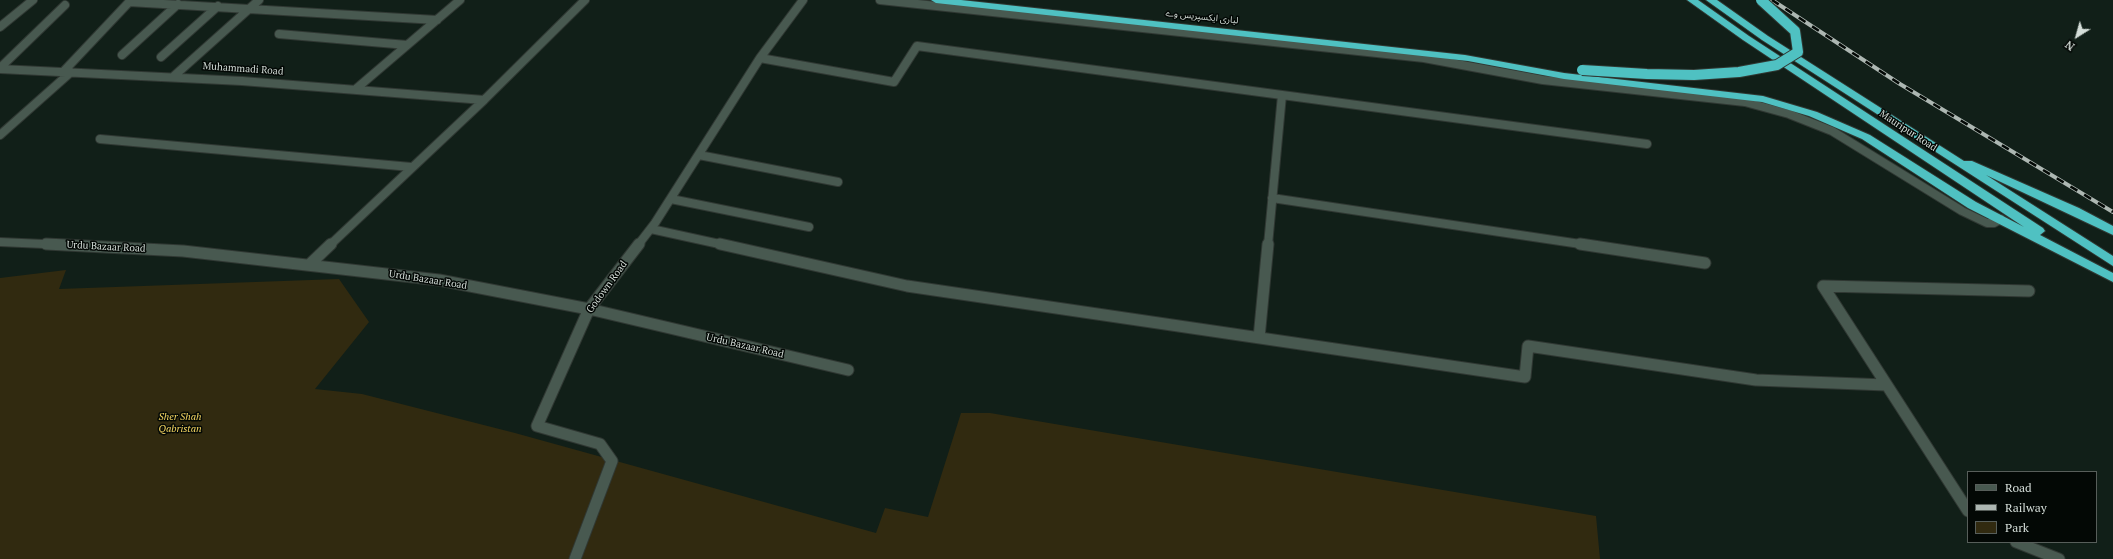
<!DOCTYPE html>
<html>
<head>
<meta charset="utf-8">
<style>
  body { margin:0 }
  #map { position:relative; width:2113px; height:559px; overflow:hidden; background:#111f18; font-family:"PT Serif",serif }
  canvas { display:block }
  .legend { position:absolute; left:1967px; top:471px; width:130px; height:72px; box-sizing:border-box; background:#030805; border:1px solid #575e5a; margin:0; padding:5px 7px; list-style:none; font-size:12px; color:#d5ded9 }
  .legend li { display:flex; align-items:center; gap:8px; height:20px }
  .legend b { width:20px; border:1px solid #575e5a }
  .north { position:absolute; left:2057px; top:16px; width:40px; height:40px; -webkit-text-stroke:3px #030805; paint-order:stroke; rotate:217deg; font-size:11px; font-weight:700; line-height:16px; text-align:center; color:#d5ded9 }
  .north::after { content:''; display:block; margin:auto; width:14px; height:18px; background:#d5ded9; clip-path:polygon(50% 0,100% 100%,50% 72%,0 100%) }
</style>
</head>
<body>
<div id="map">
<canvas width="2113" height="559"></canvas>
<ul class="legend">
<li><b style="height:5px;background:#485950"></b>Road</li>
<li><b style="height:5px;background:#adb7b2"></b>Railway</li>
<li><b style="height:11px;background:#312a10"></b>Park</li>
</ul>
<div class="north">N</div>
</div>
<script>
const ctx = document.querySelector('canvas').getContext('2d');
ctx.lineJoin = 'round';
function paint(path, color) { ctx.fillStyle = color; ctx.fill(path, 'evenodd'); }
function trace(path, color, width, dash) { ctx.strokeStyle = color; ctx.lineWidth = width; ctx.lineCap = dash ? 'butt' : 'round'; ctx.setLineDash(dash || []); ctx.stroke(path); }
function write(font, color, halo, rows, align = 'center') {
  ctx.font = font + ' "PT Serif","Noto Sans Arabic",serif'; ctx.lineWidth = 3; ctx.setLineDash([]); ctx.textBaseline = 'middle'; ctx.strokeStyle = halo; ctx.fillStyle = color; for (const [text, x, y, turn = 0] of rows) {
    ctx.save(); ctx.translate(x, y); ctx.rotate((+turn || 0) * Math.PI / 180); ctx.textAlign = isNaN(turn) ? turn : align; if (halo) ctx.strokeText(text, 0, 0); ctx.fillText(text, 0, 0); ctx.restore();
  }
}
paint(new Path2D(`
  M66,270l-7,19 280,-10 30,43 -54,67 47,5 153,39 361,100 9,-25 43,9 33,-104h29l606,103 4,43h-1600v-281z`), '#312a10');
const streetFar1 = new Path2D(`
  M129,2l308,18
  M0,27l33,-27
  M279,34l128,11
  M122,55l56,-51
  M161,57l57,-51
  M760,58l134,24 23,-36 730,98
  M0,68l65,-63
  M0,69l242,12 242,19
  M63,72l68,-72
  M174,76l85,-76
  M357,88l103,-88
  M0,135l71,-63
  M100,139l311,28
  M699,155l139,27
  M1272,198l315,47
  M671,199l138,28
  M651,229l73,16
  M0,242l66,3
  M330,245l154,-145 101,-100
  M638,245l17,-22 105,-165 43,-58
  M1268,245l14,-150`);
const street = new Path2D(`
  M46,244l137,7 256,29 150,29 259,61
  M720,244l187,42 618,91 3,-31 228,34 130,5
  M1580,244l125,19
  M309,265l22,-21
  M1259,338l9,-94
  M1968,511l-145,-225 206,5
  M2016,542l43,17
  M575,559l37,-98 -12,-17 -63,-18 52,-117 50,-65`);
const secondary = new Path2D(`
  M880,0l544,58 119,22 202,22 44,12 43,17 130,80 25,12h7l7,-4`);
const highway = new Path2D(`
  M931,0h30l504,55 99,18 199,23 54,16 53,23 106,67 48,25 -281,-187 -56,-40h11l51,36 294,192 2,3 -5,4 73,38v9l-145,-74 -106,-69 -53,-23 -47,-14 -198,-23 -96,-18 -532,-58z
  M1706,0h11l51,36 196,125h8l107,47 34,18v9l-127,-60 127,81v10l-351,-226z`);
trace(streetFar1, '#303833', 10);
trace(street, '#303833', 13);
trace(secondary, '#303833', 10);
trace(highway, '#303833', 2);
trace(streetFar1, '#485950', 8);
trace(street, '#485950', 11);
trace(secondary, '#485950', 8);
paint(highway, '#4fc1c2');
const rail = new Path2D(`
  M1772,0l128,84 213,128`);
trace(rail, '#adb7b2', 4);
trace(rail, '#030805', 2.5, [8]);
const highwayBridge = new Path2D(`
  M1582,70l65,4 47,1 45,-3 38,-7 21,-13 -3,-21 -34,-31`);
trace(highwayBridge, '#303833', 12, []);
trace(highwayBridge, '#4fc1c2', 10);
write('9px', '#d5ded9', '#030805', [
  ["لیاری ایکسپریس وے",1202,17,6]
]);
write('10px', '#d5ded9', '#030805', [
  ["Muhammadi Road",243,69,4],
  ["Mauripur Road",1908,131,33],
  ["Urdu Bazaar Road",106,247,3],
  ["Urdu Bazaar Road",428,280,9],
  ["Godown Road",607,287,-54],
  ["Urdu Bazaar Road",745,346,13]
]);
write('italic 10px', '#f8d863', '#030805', [
  ["Sher Shah",180,417],
  ["Qabristan",180,429]
]);
</script>
</body>
</html>
